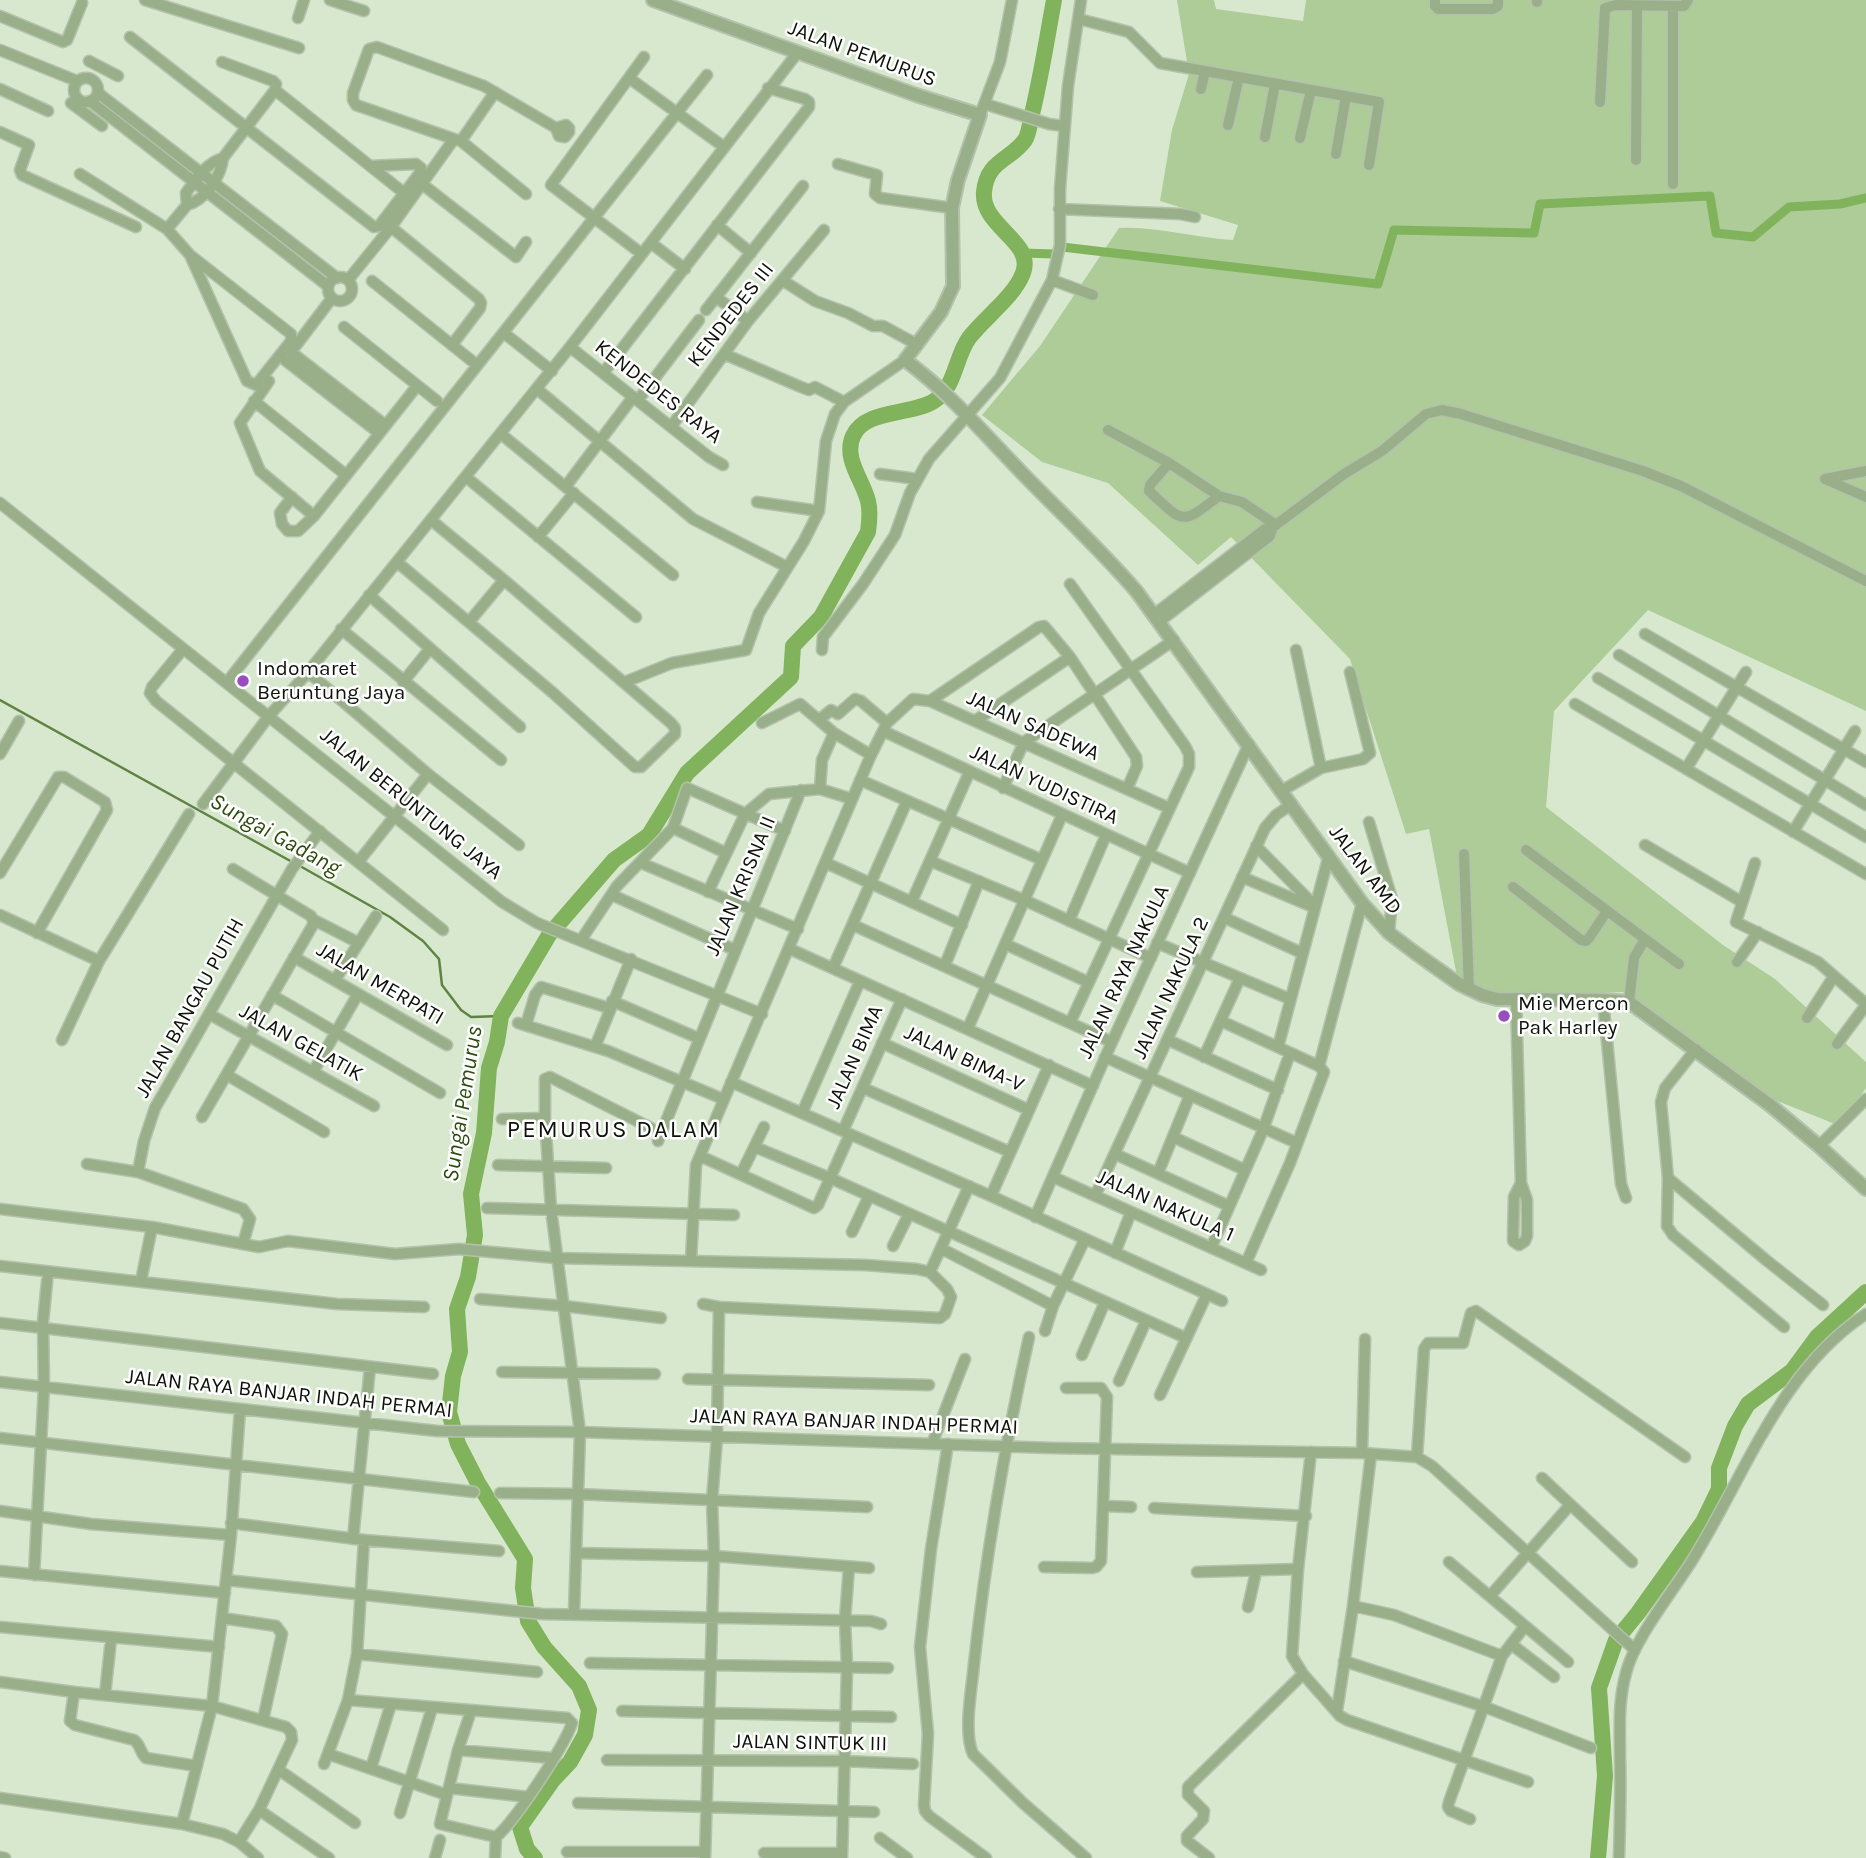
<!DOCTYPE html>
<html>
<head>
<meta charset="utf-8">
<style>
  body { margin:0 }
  canvas { display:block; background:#d8e8cf }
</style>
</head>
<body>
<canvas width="1866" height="1858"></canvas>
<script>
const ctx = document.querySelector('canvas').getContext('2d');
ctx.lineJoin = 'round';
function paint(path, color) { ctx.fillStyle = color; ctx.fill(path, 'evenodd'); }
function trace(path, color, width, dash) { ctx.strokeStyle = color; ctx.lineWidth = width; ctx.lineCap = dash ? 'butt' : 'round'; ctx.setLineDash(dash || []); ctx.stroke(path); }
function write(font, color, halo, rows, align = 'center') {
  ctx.font = font + ' Karla,sans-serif'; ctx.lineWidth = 5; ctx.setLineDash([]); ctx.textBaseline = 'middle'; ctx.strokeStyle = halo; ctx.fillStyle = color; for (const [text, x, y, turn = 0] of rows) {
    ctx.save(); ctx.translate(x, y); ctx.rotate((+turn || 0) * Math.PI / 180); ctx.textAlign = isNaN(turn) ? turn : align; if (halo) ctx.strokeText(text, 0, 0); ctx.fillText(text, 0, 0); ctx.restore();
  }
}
paint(new Path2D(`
  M1177,0h37l2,9 87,12 3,-21h560v711l-218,-101 -94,101 -8,96 177,138 52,34 91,83v26l-26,38 -75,-30 -141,-104 -89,3 -52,-1 -26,-17 -28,-148 -23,5 -56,-175 -119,-122 -33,28 -90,-82 -66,-21 -60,-47 58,-69 79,-118c38,-2 76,10 114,12l5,-15 -78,-24 12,-71 17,-56z`), '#adcc98');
trace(new Path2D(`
  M0,700l294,163
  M300,866l90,51 33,24 16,18 3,26 19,25 10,7 30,-1`), '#5e8343', 2.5);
trace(new Path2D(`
  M1024,253l29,1 9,-7 316,37 16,-54 140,3 6,-29 170,-8 6,37 37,4 36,-30 51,-3 26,-6`), '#81b35c', 9);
trace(new Path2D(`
  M535,1858l-8,-9 -7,-22 33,-47 17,-18 15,-27 4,-25 -10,-24 -35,-39 -16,-26 -5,-33 2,-29 -47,-76 -20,-39 -9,-32 4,-36 7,-24 -3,-43 11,-32 7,-42 -4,-41 13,-61 5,-65 8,-26 4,-26 48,-81 65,-75 35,-25 38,-62 104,-96 2,-31 28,-29 47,-85c1,-10 3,-20 0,-31 -5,-21 -25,-42 -15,-65 12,-27 59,-21 81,-35 22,-14 21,-44 35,-63 16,-21 45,-41 54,-65 12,-32 -42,-46 -39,-81 3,-32 26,-31 41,-52 4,-6 5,-18 7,-26 9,-37 15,-76 22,-114
  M1598,1858l7,-82 -6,-88 17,-48 22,-27 65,-91 16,-33v-21l16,-42 13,-22 44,-33 25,-34 49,-45`), '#81b35c', 16);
const minor = new Path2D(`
  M145,0l154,48
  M330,0l34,11
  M1435,0v6l3,3h55l5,-3v-6
  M1537,0v2
  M1673,6v178
  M0,16l63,26 4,-2 15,-37
  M298,18l6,-18
  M1079,19l50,13 31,31 219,39 -10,63
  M130,37l244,190 5,-1 40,-52 2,-6 -5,-4 -46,2
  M0,50l77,31
  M89,61l29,15
  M222,62l51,19 3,3 -1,6 -52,68
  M74 90a12 12 0 1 1 24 0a12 12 0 1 1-24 0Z
  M629,78l95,69
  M0,89l48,22
  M1201,89l4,-18
  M275,90l129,103
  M98,93l239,185
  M90,101l238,185
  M1600,102l5,-94 11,-3 68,1 4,-6
  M71,103l31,23
  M985,104l64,20 15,2
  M980,115l20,-53 12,-62
  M1228,125l11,-48
  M0,132l29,13 -9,25 2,5 114,52
  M1265,137l10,-53
  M1300,138l11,-48
  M454,139l-98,-34 -3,-5v-7l16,-44 8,-2 107,39 72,42 3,8 6,1 4,-5v-4l-3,-3 -10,3
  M461,141l65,53
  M461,141l34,-49
  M1336,154l10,-58
  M223,158c-2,19 -18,42 -36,47l-1,-12c11,-15 19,-29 37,-35z
  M1636,160l1,-154
  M838,164l39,11 -2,19 5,4 72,10
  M80,174l87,55 23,26 101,79v7l-35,44 -9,-4 -57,-126
  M422,184l94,73 10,-15
  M1059,209l121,5 15,3
  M717,225l34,28
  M391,227l88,72 2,4 -1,5 -28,37
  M167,229l20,-24
  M651,243l34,26
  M642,254l-91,-69 93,-128
  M328 289a12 12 0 1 1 24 0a12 12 0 1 1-24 0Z
  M348,280l43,-53 63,-88 7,2
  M782,280l33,21 33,12 25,13h10l35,19
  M1052,280l41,15
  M372,281l100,80
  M716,297l32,24
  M706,310l97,-124
  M344,327l93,74
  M504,333l48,38
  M570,347l139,110 14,8
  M291,352l41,-54
  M291,352l94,73
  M724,354l77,33 8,3 6,-3 29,15
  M285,360l94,73
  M604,372l205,-265v-5l-4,-3 -37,-11
  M269,381l-29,42 20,48 54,45 103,-130
  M537,389l156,130 94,48
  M638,400l61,-80
  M254,401l92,74
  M671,427l77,-106 76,-91
  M1108,430l61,33 50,33 23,6 34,23
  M501,434l172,141
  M1169,463l-19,22 -1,6c35,32 31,35 70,5
  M880,474l37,5
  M466,477l170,140
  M1825,479l41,18
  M1825,479l41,-8
  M566,486l67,-89
  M292,497l-12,16 2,11 6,7h10l16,-15
  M757,502l62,9
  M0,503l502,399 35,21 225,91
  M538,537l36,-44
  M397,562l155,130 83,75h6l34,-33v-6l-4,-5 -167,-143 -73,-60
  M1070,584l115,162 4,8v13l-119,256
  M369,595l151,132
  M1155,614l110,-85 8,-2 71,-53 38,-23 44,-37 16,-4 19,4 182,57 38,15 185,95
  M1160,621l110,-85 3,-9
  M469,622l35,-42
  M341,629l160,131
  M1645,634l221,128
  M183,649l-31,38 -2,6 6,8 287,229
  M822,650l1,-13 40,-53 32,-49 15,-42 19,-34 71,-81 52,-98 8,-35v-56l8,-103 13,-86
  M1296,650l25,118
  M1619,655l247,150
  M308,672l120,102 91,71
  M1598,678l268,159
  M227,682l480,-607
  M403,682l26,-32
  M625,682l47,-19 74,-13 13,-37 45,-72 15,-30 7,-70 9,-27 9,-12 61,-42
  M930,701l109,-74 5,-1 26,31 66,100 1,9 -10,23
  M1575,704l291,170
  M819,720l12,-10 7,4 17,-15 6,2 26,22
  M975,721l95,-64
  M762,723l38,-19 34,29 37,22
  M883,731l307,142
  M0,754l19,-33
  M1686,769l60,-97
  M860,780l182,80
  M1003,788l21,-46 150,-102
  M820,789l2,-29 12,-27
  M1283,790l38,-22 42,-9 7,-6 -20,-81
  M203,804l66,-88 39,-44 262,-325 228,-295
  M1369,822l23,77 -3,34
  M673,828l53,25
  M1793,832l62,-101
  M1645,845l97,57
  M1256,846l58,59
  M1526,850l119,89 -11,19 -5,44
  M1464,854l5,136
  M359,861l69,-87
  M930,861l94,39 127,58
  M641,863l157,66
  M826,863l136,62
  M1755,863l-19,59 82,40 48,42
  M0,873l58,-96h6l41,25 2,8 -70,123
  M1242,877l71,30
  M1513,887l68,53 5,1 3,-3 18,-27
  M708,892l37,-78 24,-20 51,-5 32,10
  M612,895l123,55
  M912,901l57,-128
  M0,915l99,46
  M1225,918l77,35
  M314,920l45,23
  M1069,921l37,-86
  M853,925l259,117
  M1645,939l34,25
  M581,940l36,-54 56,-58 14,-40 98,43
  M1157,943l133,56
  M1005,944l83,38
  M790,949l303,137
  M294,957l153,88
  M1737,962l21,-30
  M945,965l34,-84
  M833,968l74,-167
  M335,980l41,-64
  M272,995l168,98
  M1516,998l5,185 6,17v36l-2,5 -6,4 -6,-4 1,-44 7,-14
  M1603,1000l18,184 5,14
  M612,1001l86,37
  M209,1014l165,92
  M1807,1018l27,-42
  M1221,1021l98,45
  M518,1023l90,28 115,48
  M526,1025l9,-30 6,-8 68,21
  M968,1028l94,-213
  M62,1040l37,-79 90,-147
  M1168,1040l110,50
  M882,1043l147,67
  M1837,1044l29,-39
  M595,1047l36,-88
  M1278,1047l51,-192
  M1696,1049l-31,39 -4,14 7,76 -1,48 6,9 111,92
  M1105,1057l192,86
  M1204,1057l36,-79
  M1319,1066l43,-163
  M313,1072l45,-78
  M227,1075l97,57
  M731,1082l260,114 231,105
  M863,1088l147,64
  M802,1113l58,-132
  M202,1117l112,-194 -3,-7 -78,-47
  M502,1119l43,-1
  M843,1131l59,-132
  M1173,1137l72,33
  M658,1141l143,-351
  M1819,1146l47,-47
  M755,1147l75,31 356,160
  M1115,1154l114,52
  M700,1156l114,52 4,-3 32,-71
  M87,1164l51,8 105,37 7,10 -7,25
  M498,1165l108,3
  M138,1172l6,-31 11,-33 137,-239 28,-38
  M1158,1173l32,-78
  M741,1174l23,-47
  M1053,1177l208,93
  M1668,1178l98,82 57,45
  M991,1196l58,-131
  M1095,1196l170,-368 11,-13 16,-11
  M487,1208l247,7
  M0,1209l152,18 107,20 29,-6 107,13 64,-5 97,9 309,7 52,4 13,3 17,17 4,8 -6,17 -5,4 -221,-11 -16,-3
  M1035,1217l77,-175 137,-298
  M852,1232l17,-36
  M893,1246l16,-32
  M1211,1248l52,-118 27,-77
  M942,1249l111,57
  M1115,1253l16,-41
  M691,1261l5,-96 175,-410 16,-32 26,-24 17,2 239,107
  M1246,1263l44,-100 34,-91 -5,-6
  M0,1266l337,38 87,3
  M930,1272l39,-86
  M141,1281l11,-54
  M480,1299l84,7 97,12
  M0,1323l433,51
  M1045,1331l8,-25 32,-67
  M1029,1337c-24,108 -43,216 -55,327 -2,23 -11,69 -1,90l50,49 63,55
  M1082,1355l23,-53
  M502,1372l153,2
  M688,1379l241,6
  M1119,1381l27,-60
  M0,1382l437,49 143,1 472,16 310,5 55,4 15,9 203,184
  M1160,1395l47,-101
  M0,1438l474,54
  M932,1444l33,-85
  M948,1444l-17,105 -11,98 8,87 -4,71 1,6 4,5 57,42
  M1362,1453l3,-114
  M1417,1457l7,-108 4,-6h35l8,-30 5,-2 209,146
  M1542,1478l90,84
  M500,1493l77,1 290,13
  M1104,1506l27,1
  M1154,1508l152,8
  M0,1511l91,13 140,11
  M231,1523l133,17 135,11
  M353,1539l17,-172
  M576,1553l138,3 155,12
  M1449,1562l119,100
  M1044,1567l48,1 4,-1 5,-6 6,-164 -6,-9h-35
  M1298,1569l-6,87 11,18 37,42 7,4 181,62
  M0,1571l225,22
  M1197,1572l101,-3 13,-117
  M34,1575l10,-188 -1,-65 5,-50
  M226,1580l316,34 329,7 10,3
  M1490,1596l80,-91
  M1353,1606l41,9 108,41
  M1248,1607l8,-35
  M574,1614l6,-182 -29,-223 -6,-91v-39l5,-2 101,51
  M222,1618l54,8 6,8 -19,86
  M0,1627l219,20
  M1511,1644l43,33
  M357,1654l180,18
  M1344,1661l141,46 106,41
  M590,1663l298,5
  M0,1682l74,10 138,14 74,21 5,5 1,8 -33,70 70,48
  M74,1692l-4,29 5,4 59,15c7,5 6,13 12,18l51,8
  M105,1695l6,-56
  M348,1700l219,18 5,5c-8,24 -57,98 -76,114l-56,-13 18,-74 13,-39
  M622,1711l269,6
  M1337,1711l16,-105 18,-152
  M458,1750l94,8
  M328,1754l119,41
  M607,1760l236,1 70,3
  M324,1764l24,-64 9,-46 7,-114
  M371,1768l20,-64
  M279,1770l76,53
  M449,1788l79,9
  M0,1798l182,26 41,10 16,8 20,-32
  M578,1803l296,9
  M400,1813l32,-105
  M1470,1819l-19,-8 -3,-4 1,-5 53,-146 23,-30
  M182,1824l30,-118 19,-171 9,-126
  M880,1838l27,20
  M239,1842l19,16
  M567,1852h138
  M764,1853h77
  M0,1857l5,1
  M435,1858l5,-18
  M495,1858l1,-21
  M705,1858l9,-302 -2,-55 5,-63 2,-131
  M842,1858l5,-191 -2,-47 4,-53
  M1209,1858l-22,-17v-5l16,-17 1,-8 -16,-16v-8l115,-113
  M1619,1858c1,-34 2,-67 1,-101 0,-30 -2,-55 6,-84 8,-34 48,-83 67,-114 52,-84 88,-190 173,-245`);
const tertiary = new Path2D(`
  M653,0l263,95 64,20 -22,65 -6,28 1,78 -12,26 -36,48c46,34 81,76 120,116 38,39 77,75 112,116l225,311 27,30 25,19 45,32 23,11 15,4 106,1 26,2 141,103 49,41 47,43`);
trace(minor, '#b4c2ac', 13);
trace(tertiary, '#b4c2ac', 16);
trace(minor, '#99af8a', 10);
trace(tertiary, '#99af8a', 12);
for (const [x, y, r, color] of [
  [243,681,7,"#9a4dbf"],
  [1504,1016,7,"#9a4dbf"]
]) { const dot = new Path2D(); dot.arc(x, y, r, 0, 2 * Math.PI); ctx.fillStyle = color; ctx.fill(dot); trace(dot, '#fff', 2.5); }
write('21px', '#0e130a', '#fff', [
  ["JALAN PEMURUS",862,54,20],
  ["KENDEDES III",731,315,-52],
  ["KENDEDES RAYA",658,392,38],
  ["JALAN SADEWA",1033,726,24],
  ["JALAN YUDISTIRA",1044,785,25],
  ["JALAN BERUNTUNG JAYA",411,804,39],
  ["JALAN AMD",1365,870,53],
  ["JALAN KRISNA II",741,886,-67],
  ["JALAN RAYA NAKULA",1124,972,-65],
  ["JALAN MERPATI",380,984,30],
  ["JALAN NAKULA 2",1171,988,-65],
  ["JALAN BANGAU PUTIH",190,1008,-61],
  ["JALAN GELATIK",301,1043,29],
  ["JALAN BIMA",855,1057,-66],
  ["JALAN BIMA-V",964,1059,25],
  ["JALAN NAKULA 1",1165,1206,24],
  ["JALAN RAYA BANJAR INDAH PERMAI",289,1394,6],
  ["JALAN RAYA BANJAR INDAH PERMAI",854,1422,2],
  ["JALAN SINTUK III",810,1743,1]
]);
write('21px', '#0e130a', '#fff', [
  ["Indomaret",257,669],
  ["Beruntung Jaya",257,693],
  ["Mie Mercon",1518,1004],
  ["Pak Harley",1518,1028]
], 'left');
write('italic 23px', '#2c4c0e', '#fff', [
  ["Sungai Gadang",275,835,29],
  ["Sungai Pemurus",463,1104,-81]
]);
ctx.letterSpacing = '2px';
write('24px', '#0e130a', '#fff', [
  ["PEMURUS DALAM",614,1130]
]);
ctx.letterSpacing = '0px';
</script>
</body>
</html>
